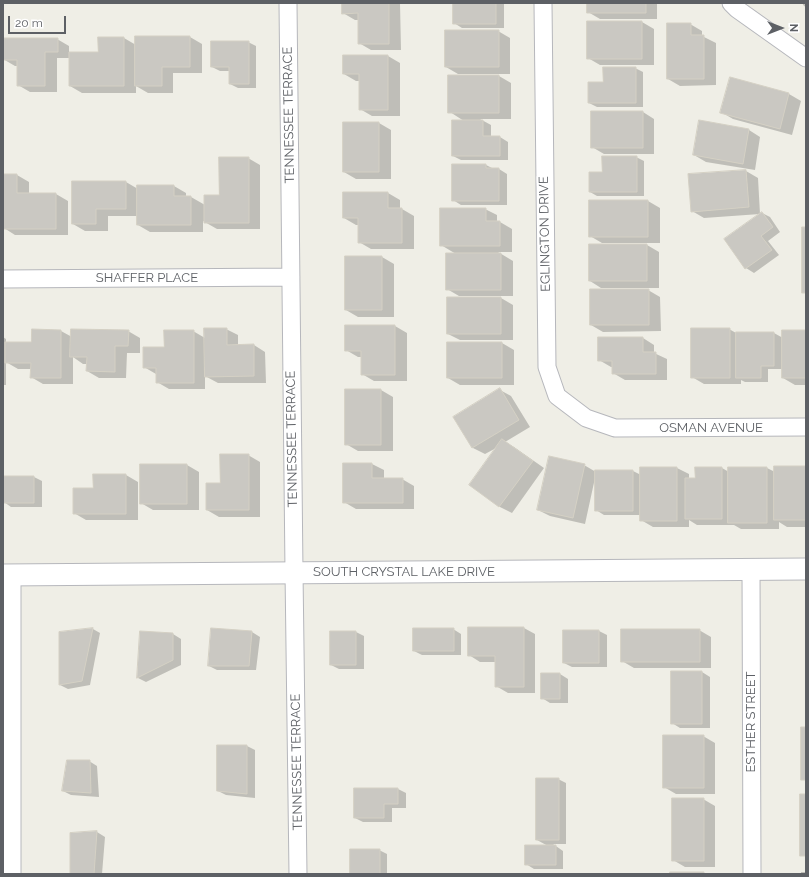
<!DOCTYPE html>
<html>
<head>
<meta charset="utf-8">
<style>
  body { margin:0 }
  #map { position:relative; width:809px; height:877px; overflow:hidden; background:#efeee6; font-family:Raleway,sans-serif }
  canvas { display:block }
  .frame { position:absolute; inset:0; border:4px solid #5d6065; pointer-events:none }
  .north { position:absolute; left:761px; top:8px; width:40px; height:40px; -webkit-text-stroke:3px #fff; paint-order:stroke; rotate:90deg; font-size:11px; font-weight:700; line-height:16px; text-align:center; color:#5d6065 }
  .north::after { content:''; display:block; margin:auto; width:14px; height:18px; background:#5d6065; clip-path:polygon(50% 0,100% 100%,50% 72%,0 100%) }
  .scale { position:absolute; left:8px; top:16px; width:58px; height:18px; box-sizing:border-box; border:2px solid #5d6065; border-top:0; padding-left:5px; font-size:12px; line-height:14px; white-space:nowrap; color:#5d6065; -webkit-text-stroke:3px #fff; paint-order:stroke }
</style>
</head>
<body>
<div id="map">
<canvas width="809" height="877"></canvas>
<div class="frame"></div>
<div class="north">N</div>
<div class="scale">20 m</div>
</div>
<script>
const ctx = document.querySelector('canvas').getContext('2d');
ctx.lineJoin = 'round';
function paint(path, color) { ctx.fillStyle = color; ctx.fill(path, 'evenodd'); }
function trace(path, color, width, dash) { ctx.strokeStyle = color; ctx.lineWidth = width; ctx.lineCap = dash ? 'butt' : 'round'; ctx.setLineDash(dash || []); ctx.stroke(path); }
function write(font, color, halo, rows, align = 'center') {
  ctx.font = font + ' Raleway,sans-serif'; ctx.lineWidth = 4; ctx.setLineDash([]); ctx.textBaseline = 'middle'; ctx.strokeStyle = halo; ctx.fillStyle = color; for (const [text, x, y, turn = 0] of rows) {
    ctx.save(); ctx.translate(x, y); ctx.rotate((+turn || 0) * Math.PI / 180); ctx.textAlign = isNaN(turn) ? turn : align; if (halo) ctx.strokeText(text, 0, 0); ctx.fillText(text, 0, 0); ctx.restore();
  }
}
paint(new Path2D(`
  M343,3h57l1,47h-30l-12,-7v-23h-4l-12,-7z
  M454,3h50v25h-42l-8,-5z
  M588,3h69v16h-57l-12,-7z
  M802,3h4v4l-2,-1z
  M642,22l12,7v36h-54l-12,-7z
  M690,24l12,7v5l14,7v42l-36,1 -12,-7z
  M498,31l12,7v36h-52l-12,-7z
  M190,37l12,7v29h-29v20h-25l-12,-7v7h-54l-12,-7v-28h-13v34h-27l-12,-7v-19h-3l-12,-7v-20h54l12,7v7h30v-15h25l12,7z
  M248,42l8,4v42h-18l-8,-4v-13h-10l-8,-4z
  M388,56l12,7v53h-28l-12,-7v-28h-4l-12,-7z
  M635,68l8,4v35h-46l-8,-4 15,-20z
  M499,76l12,7v36h-31l11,6v12h9l8,5v18h-47l-8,-4 11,-35 -14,-9z
  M731,78l58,16 12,7 -9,34 -59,-16 -12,-7z
  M643,112l11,7v35h-50l-12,-7z
  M379,123l12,7v49h-35l-12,-7z
  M749,130l11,7 -5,33 -49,-8 -12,-7z
  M636,157l8,4v35h-47l-7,-4 13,-19z
  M248,158l12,7v64h-43l-14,-8v11h-53l-12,-7v-9h-30v15h-23l-12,-7 53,-42 12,7 36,-3 12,7v4h5l14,8 15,-9z
  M453,165h33l8,4h5l8,5v31h-46l-8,-5z
  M746,171l12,7 2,36 -56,4 -12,-7z
  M17,175l12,7v12h27l12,7v34h-53l-11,-7z
  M388,193l12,7v9h2l12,7v33h-43l-12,-7v-17h-3l-12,-7z
  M648,201l12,7v35h-58l-12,-7z
  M485,209l12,6v7h3l12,7v23h-14l15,9v35h-54l-12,-7 9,-35 -15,-9z
  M762,213l8,4 10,15 -12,9 11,14 -25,18 -8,-5 -21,-28z
  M590,245h57l12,7v36h-58l-11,-7z
  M382,257l12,7v53h-36l-12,-7z
  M648,290l12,7 1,34 -58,1 -12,-7z
  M501,298l12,7v35h-53l-12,-6z
  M395,326l12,7v48h-33l-12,-7v-17h-4l-12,-7z
  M226,329l12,6v11l16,-1 11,7 1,31h-48l-13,-7v13h-36l-12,-7v-8h-1l-12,-7 21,-19 28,-17 12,7z
  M729,329l7,4h38l9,5 23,-7v54h-11l-12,-7v-9h-15v13h-23l-4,-2v4h-37l-12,-7z
  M33,330l28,1 11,6 56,-6 12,7v15h-13l-1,25h-27l-12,-7 1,-7h-5l-10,-7v27h-30l-12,-7 1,-8h-14l-12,-7v23h-3v-48l3,2v4h26z
  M643,338l11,7v8l13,6v21h-42l-12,-7v-6h-2l-12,-7z
  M448,343h54l12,7v35h-54l-12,-7z
  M381,390l12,7v54h-35l-12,-7z
  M500,390l11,6 19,31 -25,15 9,5 30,21 -32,45 -12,-6 -30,-22 28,-38 -13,7 -12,-6 -18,-31z
  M248,455l12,7v55h-41l-12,-7 14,-26z
  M372,464l12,6v9h18l12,7v23h-58l-12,-7z
  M187,465l12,7v38h-46l-12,-7z
  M584,465l12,7v-1h37l8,4 36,-7 12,6v5h7l26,-11 7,4 38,-4 8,4 31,-5v60h-19l-8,-5v7h-38l-7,-4h-37l-8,-5v7h-36l-12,-7v-5h-37l-8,-5v-32h-1l-10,46 -35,-8 -12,-6z
  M126,475l12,7v38h-52l-12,-7 20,-24z
  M34,477l8,4v26h-31l-7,-5z
  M524,628l11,6v59h-27l-12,-7v-24h-16l-11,-7z
  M93,629l7,4 -10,52 -22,4 -8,-4z
  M212,629l40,3 8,5 -4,33h-39l-8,-4z
  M453,629l8,5v21h-39l-8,-4z
  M699,630l12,7v31h-77l-12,-7z
  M599,631l8,4v32h-35l-8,-4z
  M141,632l32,2 8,5v26l-35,17 -8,-4z
  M356,632l8,4v33h-25l-8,-4z
  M702,672l8,5v51h-30l-8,-5z
  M542,674h18l8,5v24h-18l-8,-5z
  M703,736l12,7v51h-39l-12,-7z
  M247,746l8,4v48l-29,-3 -8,-4z
  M89,761l8,5 2,31 -28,-2 -8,-4z
  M558,779l8,4v61h-13l10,7v18h-29l-8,-5 22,-18 -11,-6z
  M398,789l8,4v15h-14v14h-29l-8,-4z
  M703,799l12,7v61h-30l-12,-7z
  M97,832l8,5 -3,37h-31z
  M379,850l8,4v20h-36z
  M801,872h5v2h-5z`), '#0003');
const building = new Path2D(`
  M342,3h47v41h-31v-31l-16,1z
  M453,3h43v21h-43z
  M587,3h59v10h-59z
  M587,21h55v38h-55z
  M667,23h24v12h13v44h-37z
  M445,30h54v37h-54z
  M135,36h55v31h-28v19h-27z
  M98,37h26v49h-55v-34h29z
  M3,38h55v14h-13v34h-28v-26h-14z
  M211,41h38v43h-20v-17h-18z
  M343,55h45v55h-29v-36h-16z
  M603,67h33v36h-48v-21h15z
  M448,75h51v38h-51z
  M730,77l59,16 -9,36 -60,-16z
  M591,111h52v37h-52z
  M452,120h31v16h17v20h-48z
  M699,120l50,9 -6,35 -50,-9z
  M343,122h36v50h-36z
  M602,156h35v36h-48v-20h13z
  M219,157h30v66h-45v-28h15z
  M452,164h34v4h13v33h-47z
  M746,170l3,37 -58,5 -3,-38z
  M3,174h14v19h39v36h-53z
  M72,181h54v28h-30v15h-24z
  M137,185h37v11h17v29h-54z
  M343,192h45v16h14v35h-44v-25h-15z
  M589,200h59v37h-59z
  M440,208h46v13h14v25h-60z
  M762,212l11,15 -12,9 11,14 -27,19 -21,-30z
  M802,227h4v66h-4z
  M589,244h58v37h-58z
  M446,253h55v37h-55z
  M345,256h37v54h-37z
  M590,289h59v36h-59z
  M447,297h54v37h-54z
  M345,325h50v50h-34v-24h-16z
  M204,328h23v17l27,-1v32l-49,1z
  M691,328h39v50h-39z
  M32,329l29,1v48h-31l1,-15h-26v-21h26z
  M71,329l58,1 -1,16h-13v26l-29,-1 1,-14h-17z
  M164,330h30v53h-38v-15h-13v-21h21z
  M782,330h24v48h-24z
  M736,332h38v34h-13v12h-25z
  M598,337h45v15h13v22h-44v-13h-14z
  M447,342h55v36h-55z
  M500,388l19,32 -47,28 -19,-31z
  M345,389h36v56h-36z
  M502,439l31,22 -34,46 -30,-22z
  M220,454h29v56h-43v-27h14z
  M549,456l36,8 -12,54 -36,-8z
  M343,463h29v15h31v25h-60z
  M140,464h47v40h-47z
  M774,466h32v54h-32z
  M640,467h37v54h-37z
  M695,467h27v52h-37v-41h10z
  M728,467h39v56h-39z
  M595,470h38v41h-38z
  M93,474h33v40h-53v-26h20z
  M3,476h31v27h-31z
  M468,627h56v60h-29v-31h-27z
  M93,628l-11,53 -23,4v-53z
  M211,628l41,3 -3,35h-41z
  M413,628h41v23h-41z
  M621,629h79v33h-79z
  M563,630h36v33h-36z
  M140,631l33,2v27l-36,18z
  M330,631h26v34h-26z
  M671,671h31v53h-31z
  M541,673h19v26h-19z
  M801,727h5v53h-5z
  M663,735h41v53h-41z
  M217,745h30v49l-30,-3z
  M67,760h23l1,33 -29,-2z
  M536,778h23v62h-23z
  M354,788h44v16h-14v14h-30z
  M800,794h6v62h-6z
  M672,798h32v63h-32z
  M97,831l-3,43h-24v-41z
  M525,845h31v20h-31z
  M350,849h30v25h-30z
  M670,872h34v2h-34z`);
paint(building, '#cac8c2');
trace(building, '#d4d0c4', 1);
const minor = new Path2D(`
  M288,3l6,569 4,302
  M543,3l4,364 10,29 29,22 29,10 191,-1
  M731,3l6,6 69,49
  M3,279l288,-2
  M751,569l1,305
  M12,874v-299`);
const tertiary = new Path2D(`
  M3,575l803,-6`);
trace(minor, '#b6b7bc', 19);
trace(tertiary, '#b6b7bc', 23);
trace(minor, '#fff', 17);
trace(tertiary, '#fff', 21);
write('13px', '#5d6065', '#fff', [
  ["TENNESSEE TERRACE",289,115,-91],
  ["EGLINGTON DRIVE",545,234,-91],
  ["SHAFFER PLACE",147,278],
  ["OSMAN AVENUE",711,428],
  ["TENNESSEE TERRACE",292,439,-91],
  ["SOUTH CRYSTAL LAKE DRIVE",404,572],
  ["ESTHER STREET",751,722,-90],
  ["TENNESSEE TERRACE",297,762,-91]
]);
</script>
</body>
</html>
